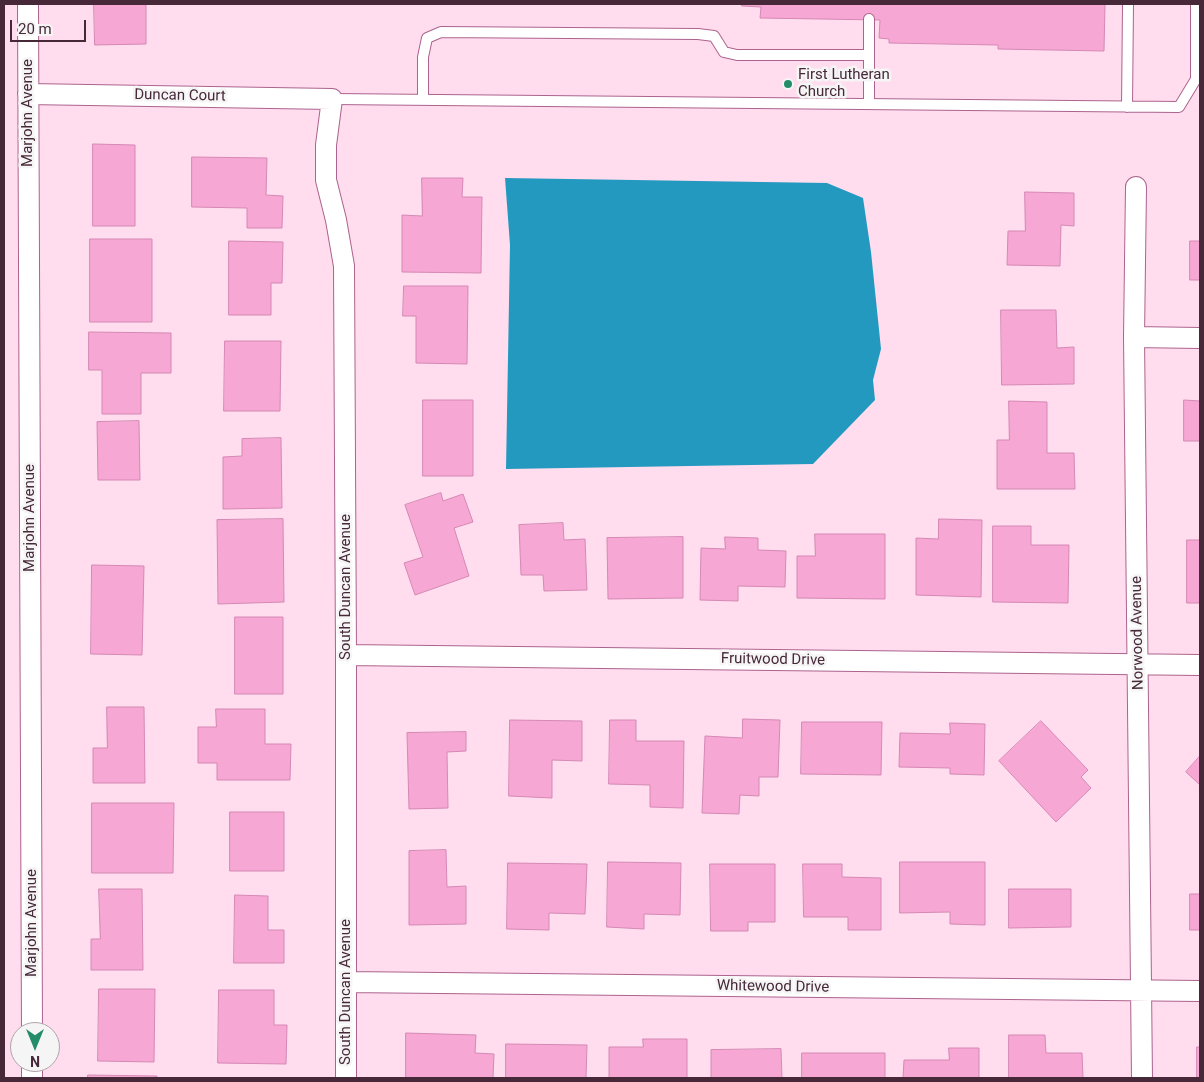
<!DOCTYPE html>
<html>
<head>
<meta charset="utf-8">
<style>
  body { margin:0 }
  #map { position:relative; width:1204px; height:1082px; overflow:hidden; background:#fde; font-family:Roboto,sans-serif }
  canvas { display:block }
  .frame { position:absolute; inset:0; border:5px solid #472839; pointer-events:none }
  .north { position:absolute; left:10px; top:1022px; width:50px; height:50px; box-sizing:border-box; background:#f5f5f5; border:1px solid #afa3aa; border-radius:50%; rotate:180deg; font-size:14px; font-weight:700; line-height:20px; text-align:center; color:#472839 }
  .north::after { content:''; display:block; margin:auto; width:18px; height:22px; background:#238c68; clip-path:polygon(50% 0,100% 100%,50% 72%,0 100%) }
  .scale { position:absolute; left:10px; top:20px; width:76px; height:22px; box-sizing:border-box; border:2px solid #472839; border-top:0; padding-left:6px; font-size:15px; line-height:18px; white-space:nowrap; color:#472839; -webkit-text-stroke:4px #f5f5f5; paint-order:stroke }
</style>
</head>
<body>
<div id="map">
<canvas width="1204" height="1082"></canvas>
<div class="frame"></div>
<div class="north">N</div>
<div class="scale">20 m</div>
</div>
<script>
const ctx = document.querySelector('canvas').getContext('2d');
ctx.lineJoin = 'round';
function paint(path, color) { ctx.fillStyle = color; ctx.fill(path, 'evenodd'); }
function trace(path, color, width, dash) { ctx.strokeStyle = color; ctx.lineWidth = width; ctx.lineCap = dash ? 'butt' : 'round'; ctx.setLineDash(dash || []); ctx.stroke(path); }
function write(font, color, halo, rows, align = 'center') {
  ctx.font = font + ' Roboto,sans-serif'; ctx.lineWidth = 5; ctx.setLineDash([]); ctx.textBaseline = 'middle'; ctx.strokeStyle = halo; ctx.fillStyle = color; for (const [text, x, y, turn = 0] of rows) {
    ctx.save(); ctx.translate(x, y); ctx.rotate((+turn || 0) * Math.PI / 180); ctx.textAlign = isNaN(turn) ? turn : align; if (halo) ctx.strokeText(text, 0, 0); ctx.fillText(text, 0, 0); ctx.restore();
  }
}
paint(new Path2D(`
  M505,178l322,5 36,15 8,54 10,97 -8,31 2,20 -62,64 -307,5 4,-224z`), '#2499bf');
const building = new Path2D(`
  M94,4h52v40l-51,1z
  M742,4h363l-1,47 -106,-2v-4l-109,-2v-4l-10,-1 1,-18 -120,-2 1,-11 -19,-1z
  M93,144l42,1v81h-42z
  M192,157l75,1 -1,37 17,1 -1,32h-35v-20l-55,-1z
  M422,178h41l-1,19h20l-1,76 -79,-1v-57l20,1z
  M1025,192l49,1v33l-13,-1 -1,41 -53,-1 1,-34h17z
  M90,239h62v83h-62z
  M229,241l54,1 -1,41h-11v32h-42z
  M1190,241h10v39h-10z
  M404,286h64l-1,78 -51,-1v-47h-13z
  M1001,310h55l1,38 17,-1v37l-72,1z
  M89,332l82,1v40h-30v41h-39v-44h-13z
  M225,341h56l-1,70h-56z
  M423,400h50v76h-50z
  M1184,400l16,1v40h-16z
  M1009,401l38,1v51h27l1,36h-78v-49h12z
  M139,421l1,59h-42l-1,-58z
  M281,438l1,70 -59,1v-52l19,-1v-17z
  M441,493l2,8 20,-7 10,28 -19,6 15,48 -54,19 -11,-32 19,-6 -18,-52z
  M283,519l1,83 -66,2 -1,-84z
  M939,519l43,1 -1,77 -65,-2v-57l22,1z
  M563,523l1,17 21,-1 2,51 -43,1 -1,-16h-22l-2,-50z
  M993,526h38v19h38l-1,58 -75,-1z
  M815,534h70v65l-88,-1v-42h18z
  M683,537v61l-75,1 -1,-61z
  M725,537l33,1v12l28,1 -1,36 -47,-1v15l-38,-1 1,-52 24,1z
  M1187,540h13v63h-13z
  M92,565l52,1 -2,89 -51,-1z
  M235,617h48v77h-48z
  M107,707h37l1,76h-52v-35h14z
  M216,709h49v35h26l-1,36h-73v-17h-19v-36h18z
  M743,719l37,1 -2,57h-19v19l-19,-1 -1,19 -37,-1 3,-77 37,2z
  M510,720l72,1v40l-30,-1v38l-43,-2z
  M610,720h26v21h48l-1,67 -33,-1v-22l-41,-1z
  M1041,721l47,49 -7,7 10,11 -35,34 -57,-61z
  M802,722h80l-1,53 -80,-1z
  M950,723l35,1 -1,51 -34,-1v-6l-51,-1 1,-34 50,1z
  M466,732v19l-19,1 1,56 -39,1 -2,-76z
  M1200,756v29l-14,-13z
  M92,803h82l-1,70h-81z
  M230,812h54v59h-54z
  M446,850l1,37 19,-1v38l-57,1v-74z
  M608,862l73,1 -1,52 -36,-1v15l-37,-2z
  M900,862h85v63l-35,-1v-12l-50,1z
  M508,863l79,1 -2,50 -36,-1v17l-42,-1z
  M710,864h65v58h-27v9h-37z
  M803,864h39v13l39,1v52h-33v-13h-44z
  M99,889h43l1,81h-52v-31h9z
  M1009,889h62v38l-62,1z
  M1190,894h10v36h-10z
  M235,895l33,1v34h16v33h-50z
  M99,989h56l-1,73 -56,-1z
  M219,990h55v35h13l-1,39 -68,-1z
  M406,1033l70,2 -1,18 19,1 -1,24h-87z
  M1009,1035h36l1,18h36l1,25h-74z
  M643,1039h44v39h-78v-31h34z
  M506,1044l81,1 -1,33h-80z
  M1197,1047h3v31h-3z
  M949,1048h30v30h-76l1,-18h45z
  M781,1049l1,29h-71v-28z
  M802,1053h83v25h-83z
  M88,1075l69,1v2h-69z`);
paint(building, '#f6a7d3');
trace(building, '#d588b4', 1);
const lane = new Path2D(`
  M332,99l847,8 17,-28v-75
  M423,100v-43l4,-19 14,-6 257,2 16,2 10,16 13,3h132
  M869,104v-85
  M1127,107l1,-103`);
const street = new Path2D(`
  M28,4l4,1028
  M28,94l304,5 -6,46v35l10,40 8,46 2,389v423
  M1136,187l-2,150 8,741
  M1134,337l66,1
  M346,655l854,10
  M346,982l854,9
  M32,1062v16`);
trace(lane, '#ac638d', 12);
trace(street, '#ac638d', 22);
trace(lane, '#fff', 10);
trace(street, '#fff', 20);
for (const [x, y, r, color] of [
  [788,84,5,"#238c68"]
]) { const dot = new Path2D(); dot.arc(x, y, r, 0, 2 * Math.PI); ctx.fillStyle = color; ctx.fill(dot); trace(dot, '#f5f5f5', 2); }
write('15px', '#472839', '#f5f5f5', [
  ["First Lutheran",798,75],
  ["Church",798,92]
], 'left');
write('15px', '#472839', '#f5f5f5', [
  ["Duncan Court",180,96,1],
  ["Marjohn Avenue",28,113,-90],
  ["Marjohn Avenue",30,518,-90],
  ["South Duncan Avenue",346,587,-90],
  ["Norwood Avenue",1138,633,-91],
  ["Fruitwood Drive",773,660,1],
  ["Marjohn Avenue",32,923,-90],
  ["Whitewood Drive",773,987,1],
  ["South Duncan Avenue",346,992,-90]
]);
</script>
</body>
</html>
